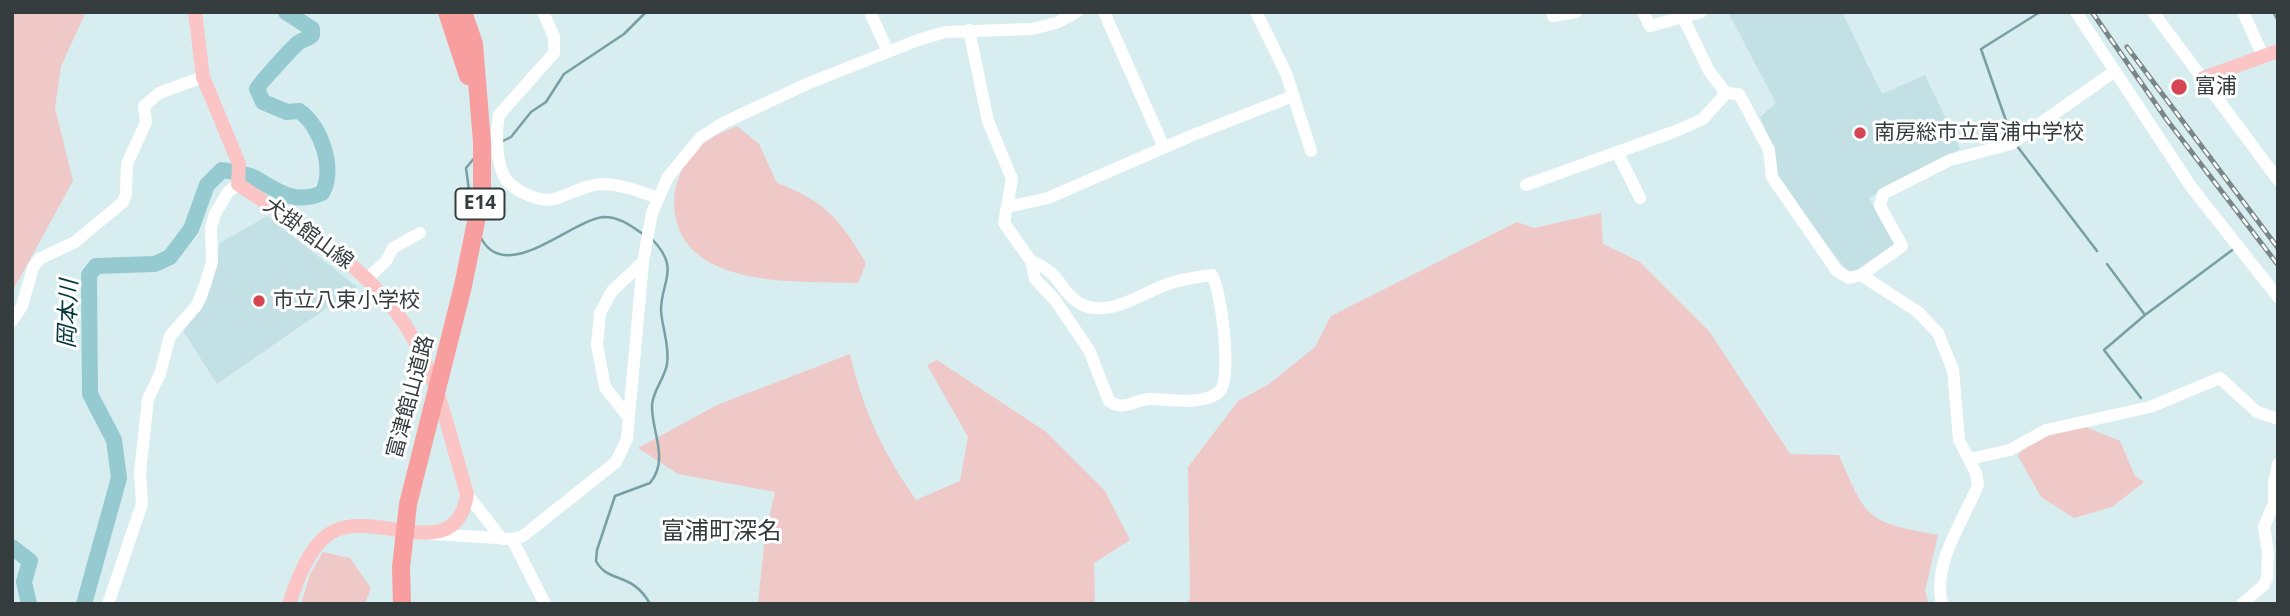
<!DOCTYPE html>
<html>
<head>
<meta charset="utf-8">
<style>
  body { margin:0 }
  #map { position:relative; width:2290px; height:616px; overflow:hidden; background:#d8edf0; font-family:"Noto Sans",sans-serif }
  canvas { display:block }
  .frame { position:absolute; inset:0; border:14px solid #343c3d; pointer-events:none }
</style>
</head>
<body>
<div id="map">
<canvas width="2290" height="616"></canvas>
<div class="frame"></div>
</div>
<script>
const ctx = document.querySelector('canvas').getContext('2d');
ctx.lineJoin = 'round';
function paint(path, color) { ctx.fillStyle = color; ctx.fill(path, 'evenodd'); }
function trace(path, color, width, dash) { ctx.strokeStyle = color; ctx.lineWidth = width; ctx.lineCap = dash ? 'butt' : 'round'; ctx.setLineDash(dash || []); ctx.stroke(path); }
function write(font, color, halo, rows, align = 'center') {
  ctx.font = font + ' "Noto Sans","Noto Sans JP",sans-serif'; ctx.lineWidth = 6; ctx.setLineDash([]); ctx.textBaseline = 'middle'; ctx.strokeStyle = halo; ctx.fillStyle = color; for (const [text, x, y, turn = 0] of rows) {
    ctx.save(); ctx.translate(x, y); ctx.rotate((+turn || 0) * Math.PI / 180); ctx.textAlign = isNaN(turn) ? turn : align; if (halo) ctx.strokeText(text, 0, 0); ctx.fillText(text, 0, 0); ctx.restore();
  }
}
paint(new Path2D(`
  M1728,12h114l40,82 43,-19 35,74 -91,49 27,48 -46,29 -75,-99 -1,-26 -14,-33 16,-14z
  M267,216l90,71 -140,97 -34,-53 24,-31 13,-57z`), '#c3e0e4');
paint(new Path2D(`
  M12,12h74l-25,54 -6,42 18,73 -61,111z
  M737,126l22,18 18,39c48,18 63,36 89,80l-8,20c-62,-2 -184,7 -184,-82 0,-19 12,-39 19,-56z
  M1601,213l2,31 37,18 69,69 81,123 49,1c28,66 29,67 99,80l-13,56 4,13h-742l3,-6 -2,-131 50,-66 31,-17 46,-37 16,-31 186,-94 17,6z
  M850,354c13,57 33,98 66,146l44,-19 8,-44 -41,-72 10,-5 108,71 60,60 25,49 -36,23 1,41h-337l7,-68 10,-44 -97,-18 -40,-26 79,-43z
  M2076,423l44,18 15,35 9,6 -32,25 -38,11 -33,-21 -23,-41 12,-21z
  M323,552l27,6 21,30 -6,16h-64l9,-30z`), '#efc9c8');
trace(new Path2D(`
  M2273,12l5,9
  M2012,138l-31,-89 59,-37
  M503,141l8,-4 20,-25 15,-10 18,-28 60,-40 22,-22
  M2017,146l80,105
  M471,205l-5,-37 10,-12
  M481,238c25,48 91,-19 123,-21 16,0 27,9 39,17
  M2107,264l38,51
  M2141,398l-37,-48 41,-35 90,-67
  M650,604c-18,-33 -42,-20 -54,-43l1,-11 18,-54 35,-13c20,-24 1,-52 2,-78 1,-15 13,-27 15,-41 3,-18 -5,-36 -6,-54 0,-29 20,-41 -9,-71`), '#779fa4', 2.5);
trace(new Path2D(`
  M12,547l18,14 -6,21 5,22
  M84,604l35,-126 -5,-38 -24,-46 -1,-119 7,-9 59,-2 15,-7 21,-28 16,-44 15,-15c10,2 24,3 33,8 23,13 39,27 67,15 14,-22 -1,-68 -23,-82l-12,1 -24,-10 -6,-13c1,-4 36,-42 41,-46 5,-4 9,-3 14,-8v-6l-26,-17`), '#94cad0', 16);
trace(new Path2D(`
  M543,12l11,25v16l-55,62c-3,16 -3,44 4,59 6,15 35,29 51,25 18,-5 31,-15 51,-15 18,1 35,7 52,14
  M870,12l18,40
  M1104,12l58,131
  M1256,12l30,61 25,78
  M1643,12l7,14 51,-14
  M2076,12l116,176 86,109
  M2153,12l125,168
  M2243,12l20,44
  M1553,16l23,-4
  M1684,19l25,52 17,22 13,1 30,56 3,27 65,94 12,7 12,-3 41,-29 -22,-40 3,-12 67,-34 61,-16 104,-73
  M969,30l19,91 24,58 -8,44 27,38 4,18 20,21 34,50 20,51c15,11 26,-2 41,-2 20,0 52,7 69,-7 14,-11 2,-103 -7,-117 -15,2 -30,4 -44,9 -25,8 -60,36 -89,19 -20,-12 -17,-30 -48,-42
  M1617,152l23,46
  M1526,185l150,-54 27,-12 23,-26
  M1008,207l40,-9 145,-63 100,-39
  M1861,275l57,37 20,21 15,37 6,70 17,33 2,12c-15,37 -46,78 -36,119
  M367,279l19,-18 7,-13 27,-15
  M12,321l10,-15 11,-38 6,-9 36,-17 48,-40 3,-8 1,-30 19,-42 -2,-16 15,-13 44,-16
  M629,418l-24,-31 -8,-42 3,-32 12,-22 31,-29
  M1969,459l41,-9 36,-20 104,-23 70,-29 37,34 21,7
  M467,494l35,45
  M434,534l78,5 11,-3 93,-74 11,-23 16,-177 9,-49 16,-36 32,-39 23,-15 86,-40 109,-43 27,-8 87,-3 24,-6 21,-11
  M512,539l33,65
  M108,604l34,-100 -2,-31 8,-74 12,-25 10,-38 27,-31 8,-20 7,-23 -1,-35 4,-13 13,-22 10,-8
  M2242,604l22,-19 3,-7 1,-25 -4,-26 10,-24v-21l4,-18`), '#fff', 12);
trace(new Path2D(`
  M195,12l8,65 36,87 -1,20c62,43 133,83 172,149 29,48 41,108 57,161 -11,77 -95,10 -138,40 -21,14 -32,47 -40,70
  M2203,78l75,-27`), '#fbc5c5', 14);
trace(new Path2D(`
  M447,12l21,64
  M402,604l-1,-36 7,-64 55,-218 19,-94v-50l-8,-98 -11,-32`), '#f89e9e', 18);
const rail = new Path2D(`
  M2092,12l75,108 111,145
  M2127,47l151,201`);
trace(rail, '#798789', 5);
trace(rail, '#fff', 2.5, [8]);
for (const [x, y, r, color] of [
  [2179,87,9,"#d64552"],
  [1860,133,7,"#d64552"],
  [259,301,7,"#d64552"]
]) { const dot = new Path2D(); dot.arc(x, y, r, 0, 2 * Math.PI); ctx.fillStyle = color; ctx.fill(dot); trace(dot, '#fff', 2.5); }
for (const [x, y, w] of [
  [480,204,49]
]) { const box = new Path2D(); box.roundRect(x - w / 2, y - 15.5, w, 31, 5); ctx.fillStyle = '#fff'; ctx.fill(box); trace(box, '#343c3d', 2); }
write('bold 19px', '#343c3d', null, [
  ["E14",480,204]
]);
write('21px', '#343c3d', '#fff', [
  ["富浦",2195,87],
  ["南房総市立富浦中学校",1874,133],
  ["市立八束小学校",273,301]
], 'left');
write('21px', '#343c3d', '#fff', [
  ["犬掛館山線",308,234,36],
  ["富津館山道路",411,397,-75]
]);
write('italic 23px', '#02383d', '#fff', [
  ["岡本川",69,314,-88]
]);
write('24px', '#343c3d', '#fff', [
  ["富浦町深名",721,532]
]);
</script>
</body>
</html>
